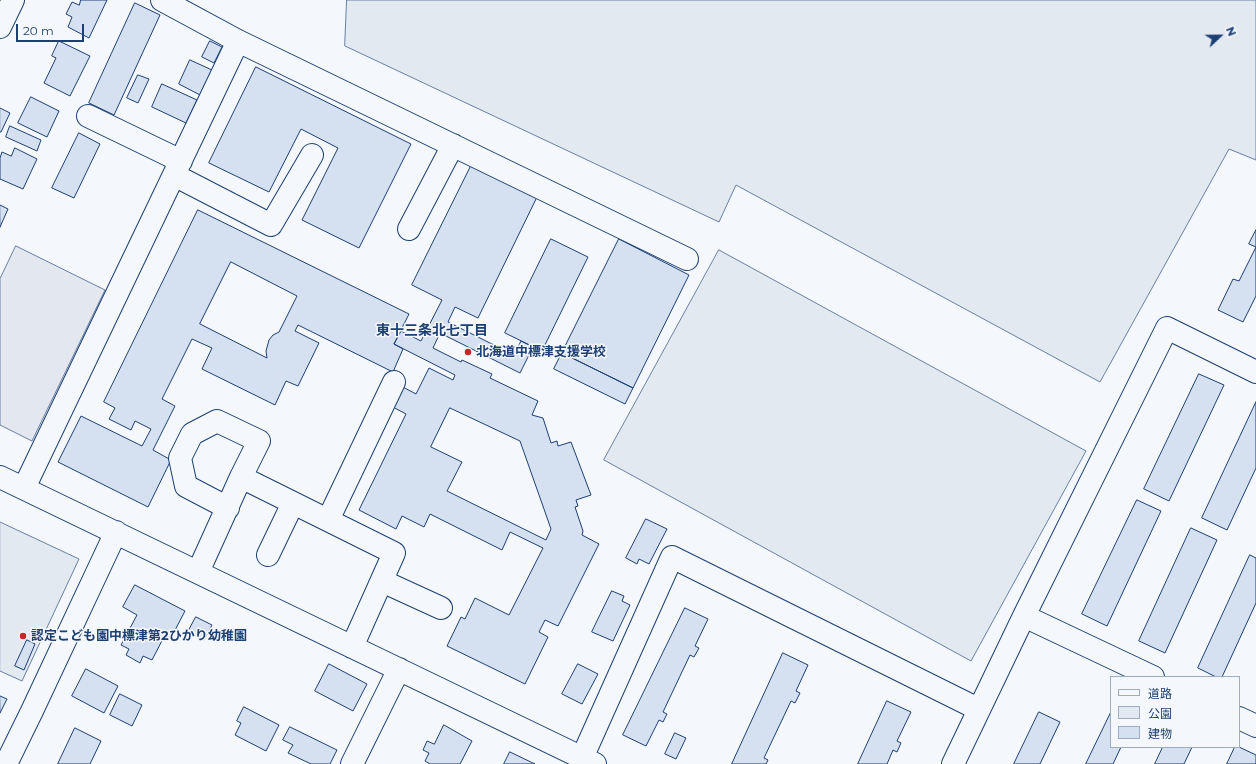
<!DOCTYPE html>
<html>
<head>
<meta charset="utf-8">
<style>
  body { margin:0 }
  #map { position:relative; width:1256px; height:764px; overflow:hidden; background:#f4f7fb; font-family:Montserrat,"Noto Sans JP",sans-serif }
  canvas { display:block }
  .legend { position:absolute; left:1110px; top:676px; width:130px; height:72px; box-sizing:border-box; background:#f4f7fb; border:1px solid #9eadc5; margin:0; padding:5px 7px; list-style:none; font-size:12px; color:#1d3f73 }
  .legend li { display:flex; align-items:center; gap:8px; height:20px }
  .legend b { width:20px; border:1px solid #9eadc5 }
  .north { position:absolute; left:1200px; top:16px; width:40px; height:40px; -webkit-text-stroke:3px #f4f7fb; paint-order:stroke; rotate:68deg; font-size:11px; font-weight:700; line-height:16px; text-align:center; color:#1d3f73 }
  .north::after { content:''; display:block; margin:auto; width:14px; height:18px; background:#1d3f73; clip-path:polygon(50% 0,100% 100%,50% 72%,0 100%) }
  .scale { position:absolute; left:16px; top:24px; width:68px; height:18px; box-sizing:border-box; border:2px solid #1d3f73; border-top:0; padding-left:5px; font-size:12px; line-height:14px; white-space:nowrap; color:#1d3f73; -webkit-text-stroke:3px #f4f7fb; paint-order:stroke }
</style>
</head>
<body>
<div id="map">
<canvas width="1256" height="764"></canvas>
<ul class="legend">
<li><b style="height:5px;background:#f4f7fb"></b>道路</li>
<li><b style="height:11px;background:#e3e9f0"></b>公園</li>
<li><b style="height:11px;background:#d5e0f0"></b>建物</li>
</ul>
<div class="north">N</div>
<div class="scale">20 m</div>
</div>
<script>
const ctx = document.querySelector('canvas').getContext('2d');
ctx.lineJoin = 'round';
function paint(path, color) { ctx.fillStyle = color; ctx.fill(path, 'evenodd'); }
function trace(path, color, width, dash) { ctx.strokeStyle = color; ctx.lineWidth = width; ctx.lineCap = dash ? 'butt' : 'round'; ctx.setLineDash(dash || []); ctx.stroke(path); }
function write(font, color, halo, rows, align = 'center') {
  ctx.font = font + ' Montserrat,"Noto Sans JP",sans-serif'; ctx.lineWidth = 3; ctx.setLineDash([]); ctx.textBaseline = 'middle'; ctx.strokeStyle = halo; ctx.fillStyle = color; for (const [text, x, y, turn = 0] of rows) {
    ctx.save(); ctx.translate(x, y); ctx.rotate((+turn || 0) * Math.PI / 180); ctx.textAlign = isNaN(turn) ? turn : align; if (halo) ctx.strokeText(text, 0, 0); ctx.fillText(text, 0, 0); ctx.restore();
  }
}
const green = new Path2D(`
  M347,0h909v160l-27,-11 -129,233 -364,-197 -17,37 -374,-176z
  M719,250l367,201 -115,210 -367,-201z
  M0,522l79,37 -57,122 -22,-10z`);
paint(green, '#e3e9f0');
trace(green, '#687fa3', 1);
const parking = new Path2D(`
  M16,246l89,44 -73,151 -32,-16v-146z`);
paint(parking, '#e3e8f0');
trace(parking, '#687fa3', 1);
const building = new Path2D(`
  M81,0h26l-18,38 -21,-11 4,-10 -6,-3 6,-12 7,3z
  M135,3l25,12 -46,100 -25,-12z
  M59,41l31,15 -20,40 -26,-13 12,-25 -4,-2z
  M210,41l12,6 -8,16 -12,-6z
  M190,60l22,10 -12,25 -21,-11z
  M256,67l155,77 -52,104 -57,-28 36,-72 -37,-19 -32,63 -60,-29z
  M138,75l11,4 -11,24 -11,-5z
  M162,84l35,16 -11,23 -34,-16z
  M31,97l28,14 -12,26 -29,-14z
  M0,108l10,5 -9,19h-1z
  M10,126l31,14 -4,11 -31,-14z
  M79,133l21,11 -26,54 -22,-10z
  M15,148l22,11 -14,30 -23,-10v-21l2,-6 9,4z
  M472,164l65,33 -59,121 -23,-11 -7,15 66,33 7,-14 12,6 -13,26 -80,-40 -7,15 28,14 1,-2 30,14 -2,4 48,23 -6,14 11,3 8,25 6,-2 1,5 13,-4 20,53 -15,5 2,6 -3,1 8,24 -1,4 17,9 -41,82 -13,-6 -6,12 9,5 -23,47 -78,-38 14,-29 4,2 10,-21 34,17 34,-67 -33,-16 -8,18 -72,-36 -6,13 -22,-11 -6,13 -37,-19 47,-96 -15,-8 10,-20 15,8 13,-26 24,12 2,-5 -61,-31 7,-13 20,10 21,-41 -30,-15zM450,408l70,33 31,88 -5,11 -99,-49 15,-29 -31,-15z
  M0,205l8,4 -8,18z
  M198,210l211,104 -15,30 9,5 -10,23 -95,-47 -3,6 24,12 -21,43 -12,-5 -11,24 -73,-36 10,-21 -20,-9 -30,60 13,7 -22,44 18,10 -23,47 -90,-45 23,-46 61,30 9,-17 -16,-8 -4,9 -22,-11 6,-11 -11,-6zM231,262l66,34 -18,36 -6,3 -4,5 -3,11 1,7 -67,-34z
  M1256,230v66l-13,26 -25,-12 15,-31 6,2 17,-34 -7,-3z
  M551,239l37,18 -46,94 -37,-18z
  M619,239l70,36 -56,113 -71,-35z
  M562,353l71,35 -8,16 -71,-35z
  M1199,374l25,11 -55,116 -25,-12z
  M1256,402v66l-29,62 -25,-12z
  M1137,500l24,11 -54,115 -25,-12z
  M646,519l21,10 -18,35 -10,-5 -2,5 -11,-6z
  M1191,528l26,12 -52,113 -26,-12z
  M1250,555l6,3v45l-34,74h-6l-18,-9z
  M135,585l50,26 -12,23 -6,-3 -15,29 -9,-4 -3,7 -14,-8 3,-6 -8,-4 16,-30 -14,-8z
  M612,591l12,5 -2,5 8,4 -17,36 -21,-9z
  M685,608l23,11 -13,27 4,2 -5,9 -4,-2 -27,57 4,2 -4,8 -4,-2 -13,26 -23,-11z
  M196,617l16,8 -8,15 -16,-8z
  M27,640l8,4 -11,26 -9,-4z
  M783,653l25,12 -12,26 4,2 -5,10 -4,-2 -27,57 4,2 -2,4h-34z
  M329,664l38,20 -14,27 -38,-20z
  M578,664l20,10 -16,30 -20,-10z
  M86,669l32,17 -14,27 -32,-17z
  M120,694l22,11 -10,21 -22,-11z
  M0,696l7,3 -7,14z
  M887,701l24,11 -14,29 4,2 -4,9 -4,-2 -6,14h-29z
  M244,707l35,18 -13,26 -31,-16 6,-12 -4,-2z
  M1039,712l21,10 -20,42h-26z
  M1111,712v35h10l-8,17h-27z
  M444,725l28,16 -12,23h-30l-5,-3 4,-8 -6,-3 4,-9 7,3z
  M290,727l47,23 -7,14h-19l-23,-11 5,-8 -10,-5z
  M75,728l26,13 -11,23h-32z
  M675,733l11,5 -10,21 -11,-5z
  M1163,747h29l-8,17h-29z
  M1235,747h4l17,8v9h-29z
  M510,752l25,12h-31z`);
paint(building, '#d5e0f0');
trace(building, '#1d3f73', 1);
const minor = new Path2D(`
  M162,0l76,41
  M0,27l13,-27
  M88,116l93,45
  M174,175l97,50 41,-70
  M409,229l44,-84
  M0,477l595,287
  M24,488l214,-447 449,218
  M228,508l-42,-22 -6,-28 12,-24 25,-13 42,20 -18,36
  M328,520l66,-138
  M268,555l25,-52
  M198,572l43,-95 153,76 -42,94
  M382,581l59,27
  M1024,616l129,61
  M1239,718l17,8
  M582,758l90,-201 300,149
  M6,764l26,-53 84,-179
  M352,764l47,-95
  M953,764l71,-148 143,-288 89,44`);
trace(minor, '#1d3f73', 24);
trace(minor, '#f4f7fb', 22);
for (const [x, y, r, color] of [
  [468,352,4,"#c62828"],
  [23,636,4,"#c62828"]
]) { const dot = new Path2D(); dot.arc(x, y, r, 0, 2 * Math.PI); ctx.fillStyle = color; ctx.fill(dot); trace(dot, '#f4f7fb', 1.5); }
write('bold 13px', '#1d3f73', '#f4f7fb', [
  ["北海道中標津支援学校",476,352],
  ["認定こども園中標津第2ひかり幼稚園",31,636]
], 'left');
write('bold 14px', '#1d3f73', '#f4f7fb', [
  ["東十三条北七丁目",432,331]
]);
</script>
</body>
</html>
